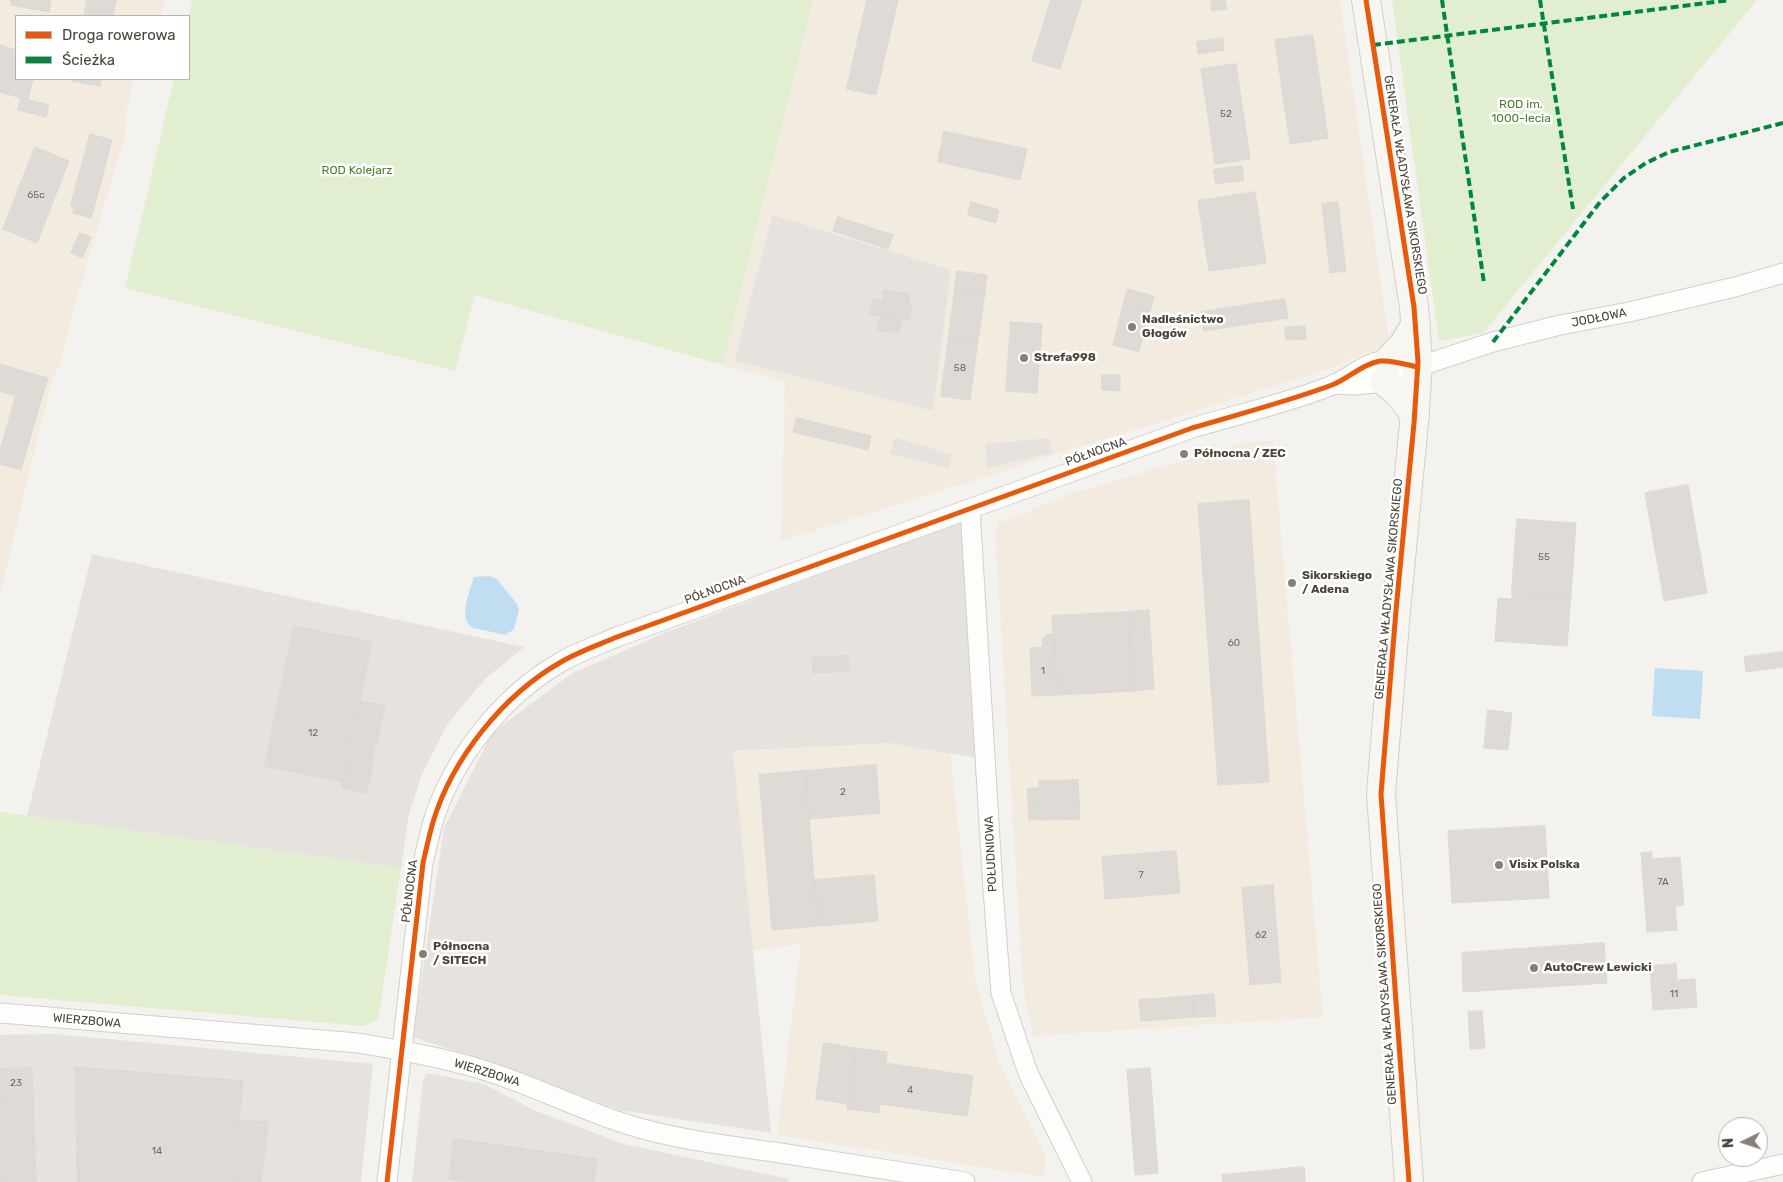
<!DOCTYPE html>
<html>
<head>
<meta charset="utf-8">
<style>
  body { margin:0 }
  #map { position:relative; width:1783px; height:1182px; overflow:hidden; background:#f4f2ee; font-family:Rubik,sans-serif }
  canvas { display:block }
  .legend { position:absolute; left:15px; top:15px; width:175px; height:65px; box-sizing:border-box; background:#fff; border:1px solid #b7b4b0; margin:0; padding:6px 9px; list-style:none; font-size:15px; color:#4b4439 }
  .legend li { display:flex; align-items:center; gap:10px; height:25px }
  .legend b { width:25px; border:1px solid #b7b4b0 }
  .north { position:absolute; left:1718px; top:1117px; width:50px; height:50px; box-sizing:border-box; background:#fff; border:1px solid #b7b4b0; border-radius:50%; rotate:266deg; font-size:14px; font-weight:700; line-height:20px; text-align:center; color:#4b4439 }
  .north::after { content:''; display:block; margin:auto; width:18px; height:22px; background:#868178; clip-path:polygon(50% 0,100% 100%,50% 72%,0 100%) }
</style>
</head>
<body>
<div id="map">
<canvas width="1783" height="1182"></canvas>
<ul class="legend">
<li><b style="height:6px;background:#e8590c"></b>Droga rowerowa</li>
<li><b style="height:6px;background:#00873e"></b>Ścieżka</li>
</ul>
<div class="north">N</div>
</div>
<script>
const ctx = document.querySelector('canvas').getContext('2d');
ctx.lineJoin = 'round';
function paint(path, color) { ctx.fillStyle = color; ctx.fill(path, 'evenodd'); }
function trace(path, color, width, dash) { ctx.strokeStyle = color; ctx.lineWidth = width; ctx.lineCap = dash ? 'butt' : 'round'; ctx.setLineDash(dash || []); ctx.stroke(path); }
function write(font, color, halo, rows, align = 'center') {
  ctx.font = font + ' Rubik,sans-serif'; ctx.lineWidth = 5; ctx.setLineDash([]); ctx.textBaseline = 'middle'; ctx.strokeStyle = halo; ctx.fillStyle = color; for (const [text, x, y, turn = 0] of rows) {
    ctx.save(); ctx.translate(x, y); ctx.rotate((+turn || 0) * Math.PI / 180); ctx.textAlign = isNaN(turn) ? turn : align; if (halo) ctx.strokeText(text, 0, 0); ctx.fillText(text, 0, 0); ctx.restore();
  }
}
paint(new Path2D(`
  M0,0h165l-4,16h-145v63h117l-5,26 -4,34 -50,169 -14,56 -7,12 -53,218z
  M813,0h527l49,340 -8,7 -53,22 -547,172 4,-160 -62,-16z
  M1273,441l50,576 -290,19 -10,-49 -28,-454 4,-10 74,-30 174,-51z
  M890,743l60,10 25,223 23,84 48,96 -2,21 -267,-42 24,-191 -52,7 -16,-200z`), '#f3ebdf');
paint(new Path2D(`
  M962,521l14,237 -86,-15 -157,8 38,382 -152,-23 -108,-40 -98,-33 31,-209 48,-95 79,-59 91,-40z
  M92,554l432,93 -39,32 -37,44 -26,51 -13,40 -8,54 -374,-52z
  M55,1034l318,30 -12,118h-361v-147z
  M427,1073l57,11 50,26 89,34 166,35 -2,3h-375l11,-101z`), '#e6e2de');
paint(new Path2D(`
  M192,0h621l-90,365 -248,-70 -20,76 -330,-83 49,-209h15v-63z
  M1392,0h365l-274,333 -44,8z
  M0,812l401,56 -23,152 -15,6 -363,-31z`), '#e1eecf');
paint(new Path2D(`
  M772,215l179,55 -18,141 -198,-50z
  M895,437l57,18 -3,13 -59,-14z
  M1049,438l4,15 -66,15 -2,-24z`), '#e6e3df');
paint(new Path2D(`
  M490,576l7,3 20,25 2,6 -5,19 -8,6 -33,-7c-16,-9 -3,-37 1,-51z
  M1655,668l48,3 -3,48 -48,-3z`), '#c0ddf1');
const building = new Path2D(`
  M11,0h40l-2,12 -38,-7z
  M87,0h29l-3,16h-29z
  M867,0h31l-22,95 -29,-6z
  M1051,0h31l-22,69 -28,-8z
  M1211,0h14l2,9 -15,2z
  M1313,35l15,103 -38,6 -15,-104z
  M1223,38l1,12 -26,4 -1,-12z
  M0,45l16,5v29h17l-5,21 -28,-8z
  M1236,64l14,95 -35,5 -14,-95z
  M72,79h29l-1,7 -28,-5z
  M21,98l28,7 -3,12 -28,-7z
  M944,131l83,18 -7,31 -82,-18z
  M90,134l22,6 -19,72 -22,-6z
  M35,147l34,14 -32,82 -34,-14z
  M1242,166l2,14 -28,4 -3,-14z
  M1255,192l11,71 -57,8 -11,-70z
  M971,202l28,8 -3,13 -28,-8z
  M1338,202l8,69 -16,2 -8,-69z
  M74,207l19,5 -2,6 -18,-5z
  M838,217l55,18 -5,14 -55,-18z
  M80,233l11,4 -9,21 -11,-5z
  M957,271l30,4 -2,17 -30,-4z
  M955,288l30,4 -7,48 -29,-4z
  M1128,289l26,7 -3,13 -27,-7z
  M884,290l26,4 -1,11h3l-2,15 -40,-6 3,-15 10,2z
  M1285,299l3,19 -84,13 -3,-19z
  M1124,302l27,7 -12,43 -26,-7z
  M881,316l21,3 -3,14 -21,-3z
  M1011,322l31,2 -5,69 -31,-2z
  M1305,326l1,13 -20,1 -1,-12z
  M949,336l29,4 -8,60 -29,-4z
  M0,364l48,14 -8,25 -40,-12z
  M1102,375h18v16l-18,-1z
  M16,396l24,7 -19,67 -21,-6v-14z
  M797,418l74,18 -3,14 -75,-18z
  M1688,485l19,108 -43,8 -19,-108z
  M1249,500l20,282 -51,3 -20,-281z
  M1517,519l59,4 -5,73 -59,-5z
  M1512,591l59,5 -4,50 -72,-5 3,-43 14,1z
  M1149,610l5,79 -21,2 -5,-79z
  M1128,612l5,79 -76,4 -5,-79z
  M294,626l78,16 -29,140 -78,-16z
  M1053,634l4,61 -25,1 -2,-48 13,-1 -1,-8 5,-4z
  M1783,652v15l-37,5 -2,-15z
  M848,656l1,15 -36,2v-15z
  M361,701l24,5 -9,38h-1l-3,13h2l-8,36 -24,-5z
  M1488,710l24,3 -4,37 -24,-2z
  M876,765l4,48 -71,6 -4,-48z
  M805,771l13,155 -46,4 -13,-155z
  M1078,780l2,39 -40,1 -1,-39z
  M1028,788h10l1,31 -10,1z
  M1545,826l4,72 -97,5 -4,-72z
  M1176,851l4,42 -75,6 -3,-42z
  M1652,852v7l28,-2 4,48 -9,1 2,24 -30,2 -6,-79z
  M874,875l4,46 -60,5 -4,-46z
  M1273,885l8,97 -31,3 -8,-97z
  M1604,943l3,40 -144,9 -1,-39z
  M1676,964l1,16 18,-1 2,28 -44,3 -3,-44z
  M1214,994l2,22 -21,1 -2,-21z
  M1193,996l2,21 -54,4 -2,-21z
  M1482,1011l3,37 -15,1 -2,-37z
  M824,1043l32,5 -8,56 -32,-5z
  M856,1048l31,4 -1,11 87,13 -6,40 -87,-12 -1,9 -32,-4z
  M75,1067l168,14 -9,101h-156z
  M32,1068l1,30 -33,1v-30z
  M1150,1068l8,105 -23,2 -8,-105z
  M33,1098l3,84h-36v-83z
  M239,1120l29,2 -7,60h-27z
  M454,1139l143,20 -3,23h-124l-21,-3z
  M1304,1167l1,15h-82l-1,-7z`);
paint(building, '#dedbd6');
trace(building, '#dcd9d4', 1);
const street = new Path2D(`
  M1334,384l19,1 32,-3 13,-4 19,-11 76,-25 67,-17 69,-13 106,-25 48,-14
  M970,509l23,380 8,104 27,80 54,109
  M0,1013l358,30c41,7 82,14 122,26 57,17 109,46 167,61 41,11 85,16 127,22 63,10 127,20 191,30
  M387,1182l36,-319c3,-13 6,-27 10,-41 19,-63 70,-127 128,-160 17,-10 37,-17 56,-25l575,-209c47,-14 96,-25 141,-43 15,-6 27,-19 44,-23 8,-2 15,0 23,1
  M1702,1182l81,-18`);
const secondary = new Path2D(`
  M1366,0l48,307 4,55 -4,61 -18,187 -15,184 28,388
  M1388,361l15,-16 13,-21
  M1385,382l15,13 15,20`);
trace(street, '#d2d0cb', 21);
trace(secondary, '#d3cfc5', 30);
trace(street, '#fdfdfc', 19);
trace(secondary, '#f7f6f1', 28);
trace(new Path2D(`
  M1442,0l42,283
  M1540,0l33,209
  M1373,45l357,-45
  M1493,342l107,-140 24,-24 22,-15 23,-11 114,-29`), '#00873e', 4, [8, 4]);
trace(new Path2D(`
  M1366,0l48,307 4,55 -4,61 -18,187 -15,184 28,388
  M387,1182l36,-319c3,-13 6,-27 10,-41 19,-63 70,-127 128,-160 17,-10 37,-17 56,-25l575,-209c47,-14 94,-26 140,-43 16,-6 30,-21 48,-24 12,-1 25,3 37,6`), '#e8590c', 5);
for (const [x, y, r, color] of [
  [1132,327,5,"#868178"],
  [1024,358,5,"#868178"],
  [1184,454,5,"#868178"],
  [1292,583,5,"#868178"],
  [1499,865,5,"#868178"],
  [423,954,5,"#868178"],
  [1534,968,5,"#868178"]
]) { const dot = new Path2D(); dot.arc(x, y, r, 0, 2 * Math.PI); ctx.fillStyle = color; ctx.fill(dot); trace(dot, '#fff', 2); }
write('10px', '#706a61', null, [
  ["52",1226,114],
  ["65c",36,195],
  ["58",960,368],
  ["55",1544,557],
  ["60",1234,643],
  ["1",1043,671],
  ["12",313,733],
  ["2",843,792],
  ["7",1141,875],
  ["7A",1663,882],
  ["62",1261,935],
  ["11",1674,994],
  ["23",16,1083],
  ["4",910,1090],
  ["14",157,1151]
]);
write('12px', '#4a7f2a', '#fff', [
  ["ROD im.",1521,105],
  ["1000-lecia",1521,119],
  ["ROD Kolejarz",357,171]
]);
write('12px', '#4b4439', '#fff', [
  ["GENERAŁA WŁADYSŁAWA SIKORSKIEGO",1405,185,81],
  ["JODŁOWA",1599,318,-11],
  ["PÓŁNOCNA",1096,452,-20],
  ["GENERAŁA WŁADYSŁAWA SIKORSKIEGO",1389,589,-85],
  ["PÓŁNOCNA",715,590,-20],
  ["POŁUDNIOWA",991,854,-93],
  ["PÓŁNOCNA",410,891,-83],
  ["GENERAŁA WŁADYSŁAWA SIKORSKIEGO",1385,994,-94],
  ["WIERZBOWA",87,1021,5],
  ["WIERZBOWA",487,1073,17]
]);
write('bold 12px', '#4b4439', '#fff', [
  ["Nadleśnictwo",1142,320],
  ["Głogów",1142,334],
  ["Strefa998",1034,358],
  ["Północna / ZEC",1194,454],
  ["Sikorskiego",1302,576],
  ["/ Adena",1302,590],
  ["Visix Polska",1509,865],
  ["Północna",433,947],
  ["/ SITECH",433,961],
  ["AutoCrew Lewicki",1544,968]
], 'left');
</script>
</body>
</html>
